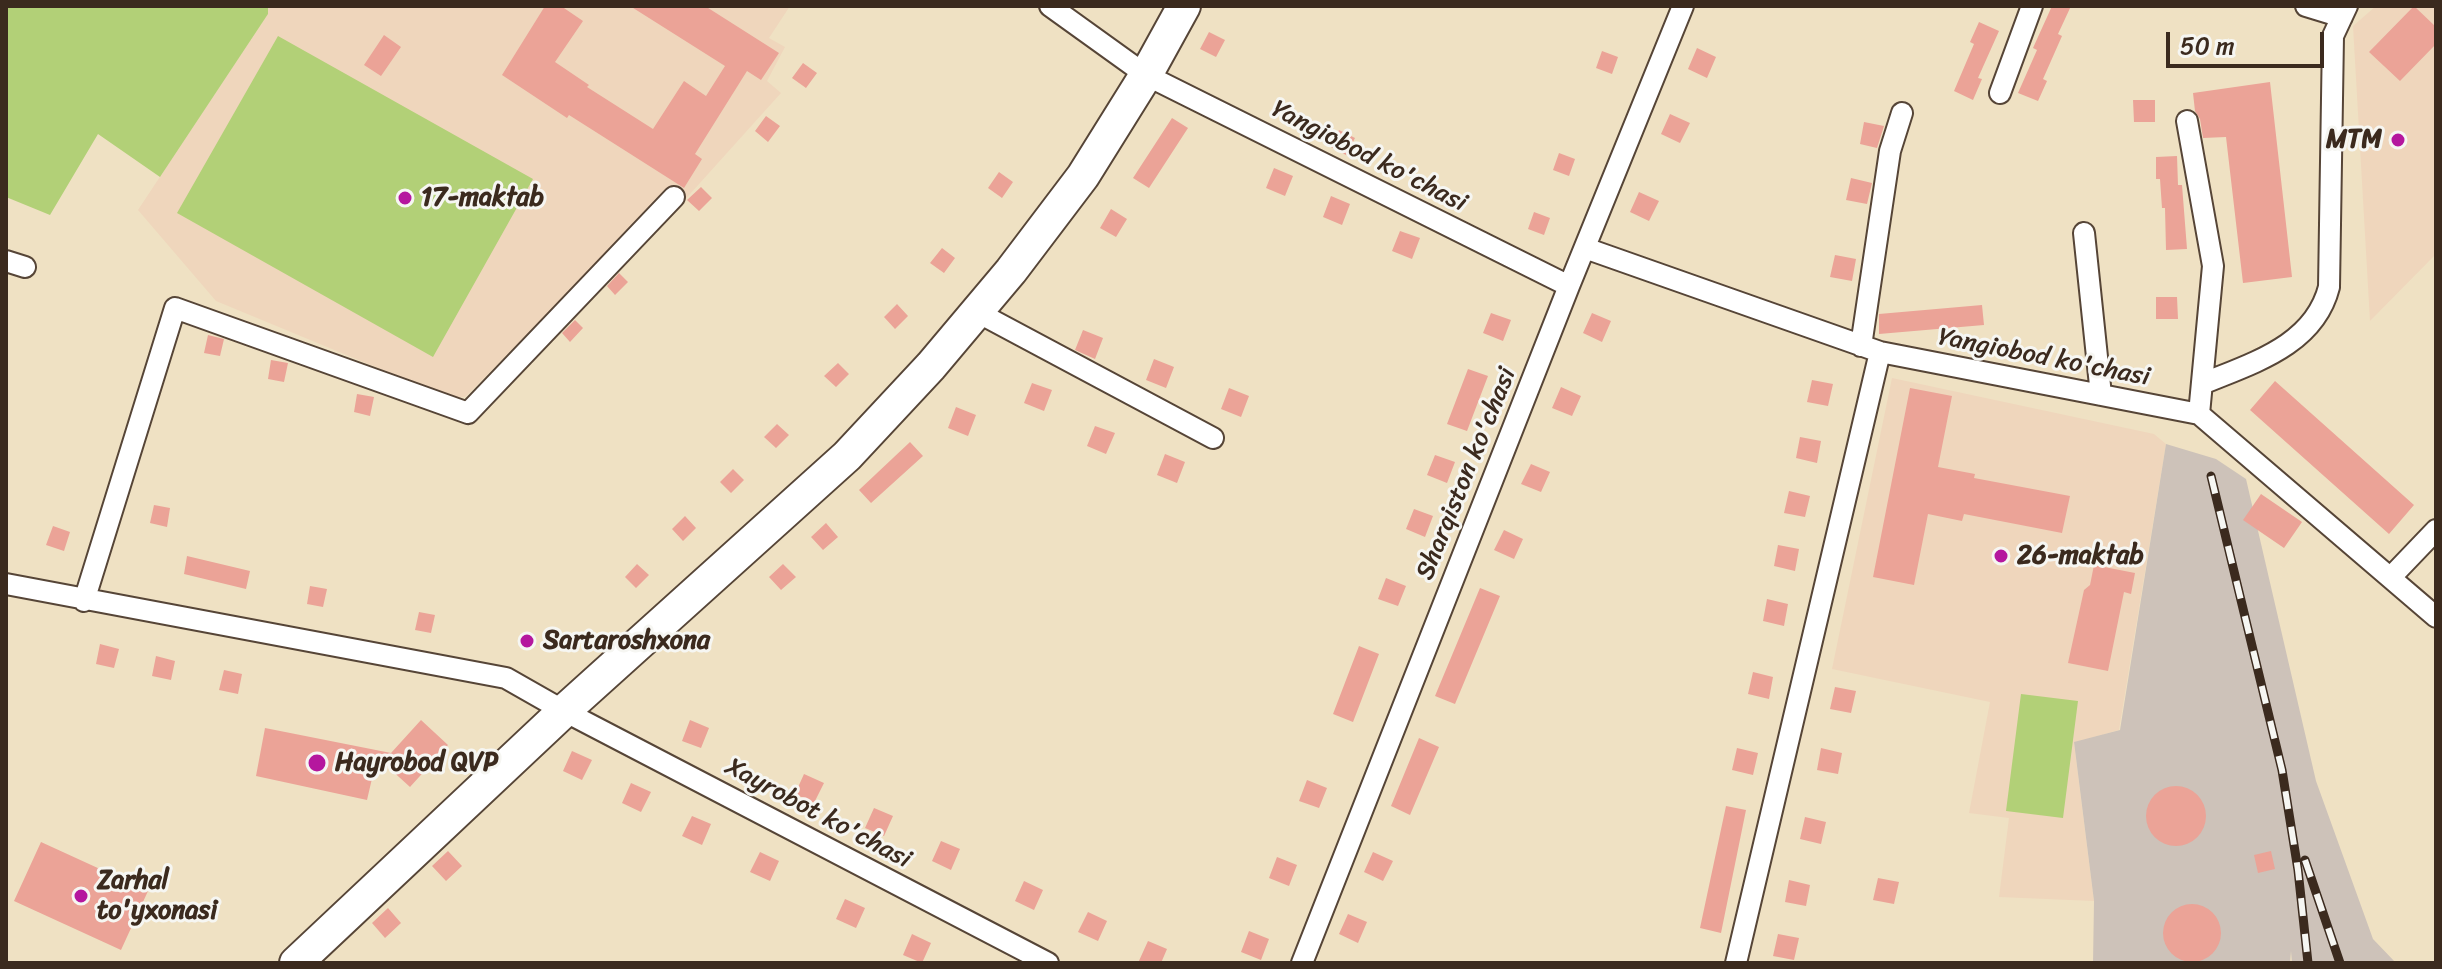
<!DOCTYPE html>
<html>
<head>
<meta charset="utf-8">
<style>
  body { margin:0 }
  #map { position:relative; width:2442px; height:969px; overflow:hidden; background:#efe1c3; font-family:Sriracha,sans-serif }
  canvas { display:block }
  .frame { position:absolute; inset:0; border:8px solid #3b2a1e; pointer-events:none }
  .scale { position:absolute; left:2166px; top:32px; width:158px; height:36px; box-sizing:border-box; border:4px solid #3b2a1e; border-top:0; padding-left:10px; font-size:24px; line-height:28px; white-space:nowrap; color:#3b2a1e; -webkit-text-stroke:6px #f6f6f2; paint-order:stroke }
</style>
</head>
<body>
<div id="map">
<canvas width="2442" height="969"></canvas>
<div class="frame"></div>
<div class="scale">50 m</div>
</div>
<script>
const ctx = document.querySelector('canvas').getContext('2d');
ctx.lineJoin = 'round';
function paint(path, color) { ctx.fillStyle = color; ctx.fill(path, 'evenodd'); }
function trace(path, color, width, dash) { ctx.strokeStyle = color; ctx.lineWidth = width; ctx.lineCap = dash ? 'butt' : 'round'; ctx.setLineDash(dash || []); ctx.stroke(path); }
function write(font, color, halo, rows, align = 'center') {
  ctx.font = font + ' Sriracha,sans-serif'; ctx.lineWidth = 6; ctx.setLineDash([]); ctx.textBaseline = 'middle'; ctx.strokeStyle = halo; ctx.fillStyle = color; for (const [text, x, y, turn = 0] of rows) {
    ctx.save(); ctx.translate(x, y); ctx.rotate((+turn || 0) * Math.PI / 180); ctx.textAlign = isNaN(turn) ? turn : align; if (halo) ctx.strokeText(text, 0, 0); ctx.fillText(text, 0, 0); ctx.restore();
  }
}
paint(new Path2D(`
  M268,6h522l-21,32 16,9 -18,34 14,12 -100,111 -12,-11 -204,204h-17l-232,-96 -78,-91 130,-196z
  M2376,6h60v248l-66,67 -17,-295z
  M1892,378l262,56 12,10 -47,286 -45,13 20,158 -95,-4 10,-79 -40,-5 21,-111 -158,-33z`), '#efd6bc');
paint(new Path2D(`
  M2166,444l50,15 30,20 70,302 57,158 23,24h-104l-1,-12 -1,12h-197l1,-62 -20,-159 46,-12z`), '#cdc2b9');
paint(new Path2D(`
  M6,6h262v8l-108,163 -62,-43 -48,81 -44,-18z
  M278,36l255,143 -100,178 -256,-144z
  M2021,694l57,7 -15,117 -57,-7z`), '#b2d077');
paint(new Path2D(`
  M545,6h16l22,15 -28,41 34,23 -2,2 66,42 31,-48 22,15 19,-30 -95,-60h75l74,47 -18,27 -14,-9 -52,83 7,5 -18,29 -115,-73 -2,3 -65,-43z
  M2052,6h19l-13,28 4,2 -19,43 4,2 -9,20 -20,-8 19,-43 -4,-2z
  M2414,6l22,21v17l-36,37 -31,-29z
  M1979,22l20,9 -21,47 4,1 -9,21 -19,-9 20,-47 -4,-2z
  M1209,32l16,8 -9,17 -16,-8z
  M384,35l17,12 -20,29 -17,-11z
  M1697,48l19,9 -9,21 -19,-9z
  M1602,51l16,6 -6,17 -16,-6z
  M803,63l14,10 -11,15 -14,-10z
  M2270,82l22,195 -49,6 -17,-146 -23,1 -3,-19 -5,-8 -2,-18z
  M2133,100h22v22h-21z
  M1670,114l20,9 -10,20 -19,-9z
  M766,116l14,10 -12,16 -13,-11z
  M1172,118l16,10 -39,60 -16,-10z
  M1864,122l20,4 -7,22 -17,-4z
  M1339,130l16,8 -9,17 -15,-8z
  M1559,153l16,6 -6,17 -16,-6z
  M2177,156l1,29h4l5,64 -21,1 -1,-42h-3l-2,-29h-4v-22z
  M1274,168l19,8 -8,20 -19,-8z
  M999,172l14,10 -11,16 -14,-10z
  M1851,178l21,5 -5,21 -21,-4z
  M701,187l11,11 -13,13 -12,-11z
  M1639,192l20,9 -10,20 -19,-9z
  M1331,196l19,8 -8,21 -19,-8z
  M1111,209l16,10 -11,18 -16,-9z
  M1534,212l16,6 -6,17 -16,-6z
  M1400,231l20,7 -8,21 -20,-8z
  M942,248l13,10 -11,15 -14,-10z
  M1835,255l21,4 -4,22 -22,-4z
  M619,273l9,9 -13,13 -8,-9z
  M2156,297h21l1,22h-22z
  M897,304l11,12 -13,13 -11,-12z
  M1982,305l2,20 -105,9v-20z
  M1491,313l20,7 -8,21 -20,-8z
  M1592,313l19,8 -9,21 -19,-9z
  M575,320l8,8 -13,14 -8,-9z
  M1083,330l20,8 -8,21 -20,-9z
  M208,335l16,4 -4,17 -16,-3z
  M1154,359l20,8 -8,21 -20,-8z
  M271,360l17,3 -4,19 -16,-3z
  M838,363l11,11 -13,13 -12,-11z
  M1468,369l20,7 -21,55 -20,-7z
  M1812,380l21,4 -5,22 -21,-4z
  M2275,381l139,124 -25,29 -139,-124z
  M1032,383l20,7 -8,21 -20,-8z
  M1561,387l20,9 -9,20 -20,-8z
  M1229,388l20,8 -8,21 -20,-8z
  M1910,388l42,8 -14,71 37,7 -1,4 96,18 -8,37 -98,-19 -2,7 -34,-7 -14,71 -41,-8z
  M357,394l17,3 -4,19 -16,-4z
  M956,407l20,8 -8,21 -20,-8z
  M777,424l12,11 -13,13 -12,-11z
  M1095,426l20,7 -9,21 -19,-8z
  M1800,437l21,4 -4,22 -21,-5z
  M910,442l13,14 -52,47 -12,-13z
  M1165,454l20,8 -8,21 -20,-8z
  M1435,455l20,7 -8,21 -20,-8z
  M1531,464l19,8 -9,20 -20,-8z
  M733,469l11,11 -13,13 -11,-11z
  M1789,491l21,5 -5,21 -21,-4z
  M2261,494l41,28 -18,26 -41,-28z
  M154,505l16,3 -3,19 -17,-4z
  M1414,509l19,7 -8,21 -19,-8z
  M685,516l11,12 -13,13 -11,-12z
  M826,523l12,14 -15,13 -12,-13z
  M53,526l17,6 -6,19 -18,-6z
  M1504,530l19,9 -9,20 -20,-9z
  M1778,545l21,4 -4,22 -21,-5z
  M187,556l63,15 -4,18 -62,-15z
  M637,564l12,11 -13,13 -11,-11z
  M783,564l13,13 -15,13 -12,-13z
  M2094,565l41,8 -4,21 -7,-2 -16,79 -40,-8 16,-73 6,-5z
  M1386,578l20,8 -8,20 -20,-7z
  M310,586l17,3 -4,18 -16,-3z
  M1480,588l20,8 -45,108 -20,-8z
  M1767,599l21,5 -4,22 -21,-5z
  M419,612l16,3 -4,18 -16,-3z
  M100,644l19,5 -5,19 -18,-4z
  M1359,646l20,8 -26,68 -20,-8z
  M156,656l19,5 -4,19 -19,-4z
  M224,670l18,4 -4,20 -19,-4z
  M1753,672l20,5 -4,22 -21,-5z
  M1835,687l21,4 -5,22 -21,-4z
  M421,720l27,25 -38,42 -33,-30 -10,43 -111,-24 9,-48 126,25z
  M690,720l19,8 -8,20 -19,-7z
  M1419,738l20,9 -29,68 -19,-9z
  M1737,748l21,5 -5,22 -21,-5z
  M1821,748l21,5 -4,21 -21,-4z
  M572,751l20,9 -10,20 -19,-9z
  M804,774l20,9 -10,20 -19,-9z
  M1307,780l20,8 -8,20 -20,-7z
  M631,783l20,9 -10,20 -19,-9z
  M2146 816a30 30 0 1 1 60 0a30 30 0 1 1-60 0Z
  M1726,806l20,4 -25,123 -21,-5z
  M874,808l19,8 -9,20 -19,-8z
  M692,816l19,8 -9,21 -20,-9z
  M1805,817l21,5 -5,22 -21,-5z
  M941,841l19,8 -9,21 -19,-9z
  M41,842l107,49 -27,59 -107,-49z
  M448,851l14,15 -16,15 -14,-15z
  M2271,851l4,18 -17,4 -4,-18z
  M760,852l19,9 -9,20 -20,-9z
  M1373,852l20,9 -10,20 -19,-9z
  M1277,857l20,8 -8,21 -20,-8z
  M1878,878l21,4 -5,22 -21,-4z
  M1789,880l21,5 -4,21 -21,-4z
  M1024,881l19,9 -9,20 -19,-9z
  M845,899l20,9 -9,20 -20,-9z
  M2163 933a29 29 0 1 1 58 0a29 29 0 1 1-58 0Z
  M388,908l13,15 -16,15 -13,-15z
  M1088,912l19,9 -9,20 -20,-9z
  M1348,914l19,8 -9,21 -19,-9z
  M1249,931l20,8 -8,21 -20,-8z
  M912,934l19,9 -9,20 -19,-8z
  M1778,934l21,4 -5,22 -21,-4z
  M1148,941l19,8 -6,14h-23z`), '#eba397');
const street = new Path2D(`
  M1050,6l96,69 423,211
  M2306,6l36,11
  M2000,93l32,-87
  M2187,121l26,145 -14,148
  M2084,233l17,162
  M1585,248l295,104 319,62 237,203
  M6,261l19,6
  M977,312l236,126
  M1861,346l29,-195 12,-38
  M2202,384c50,-21 112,-38 127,-97l4,-251 14,-30
  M2391,577l45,-47
  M6,584l500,94 58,33 484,252
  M84,601l91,-293 293,105 206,-216
  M1302,963l267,-677 114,-280
  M1736,963l144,-611`);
const primary = new Path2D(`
  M296,963l268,-252 283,-255 84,-90 80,-95 72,-95 63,-101 38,-69`);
trace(street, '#564537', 24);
trace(primary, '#564537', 36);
trace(street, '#fff', 20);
trace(primary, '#fff', 32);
const rail = new Path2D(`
  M2211,476l71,294 16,100 10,93
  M2305,860l35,103`);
trace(rail, '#3b2a1e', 9);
trace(rail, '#f6f6f2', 6, [18]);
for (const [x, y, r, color] of [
  [2398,140,8,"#b5179e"],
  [405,198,8,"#b5179e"],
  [2001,556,8,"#b5179e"],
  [527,641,8,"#b5179e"],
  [317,763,10,"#b5179e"],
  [81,896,8,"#b5179e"]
]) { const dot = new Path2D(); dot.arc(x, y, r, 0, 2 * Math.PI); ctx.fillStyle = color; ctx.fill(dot); trace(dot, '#f6f6f2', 3); }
write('bold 26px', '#3b2a1e', '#f6f6f2', [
  ["MTM",2382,140,"right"],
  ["17-maktab",421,198],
  ["26-maktab",2017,556],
  ["Sartaroshxona",543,641],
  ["Hayrobod QVP",335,763],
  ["Zarhal",97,881],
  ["to'yxonasi",97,911]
], 'left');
write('26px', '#3b2a1e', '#f6f6f2', [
  ["Yangiobod ko'chasi",1369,157,27],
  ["Yangiobod ko'chasi",2044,358,11],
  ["Sharqiston ko'chasi",1467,474,-68],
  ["Xayrobot ko'chasi",818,814,28]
]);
</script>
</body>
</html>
